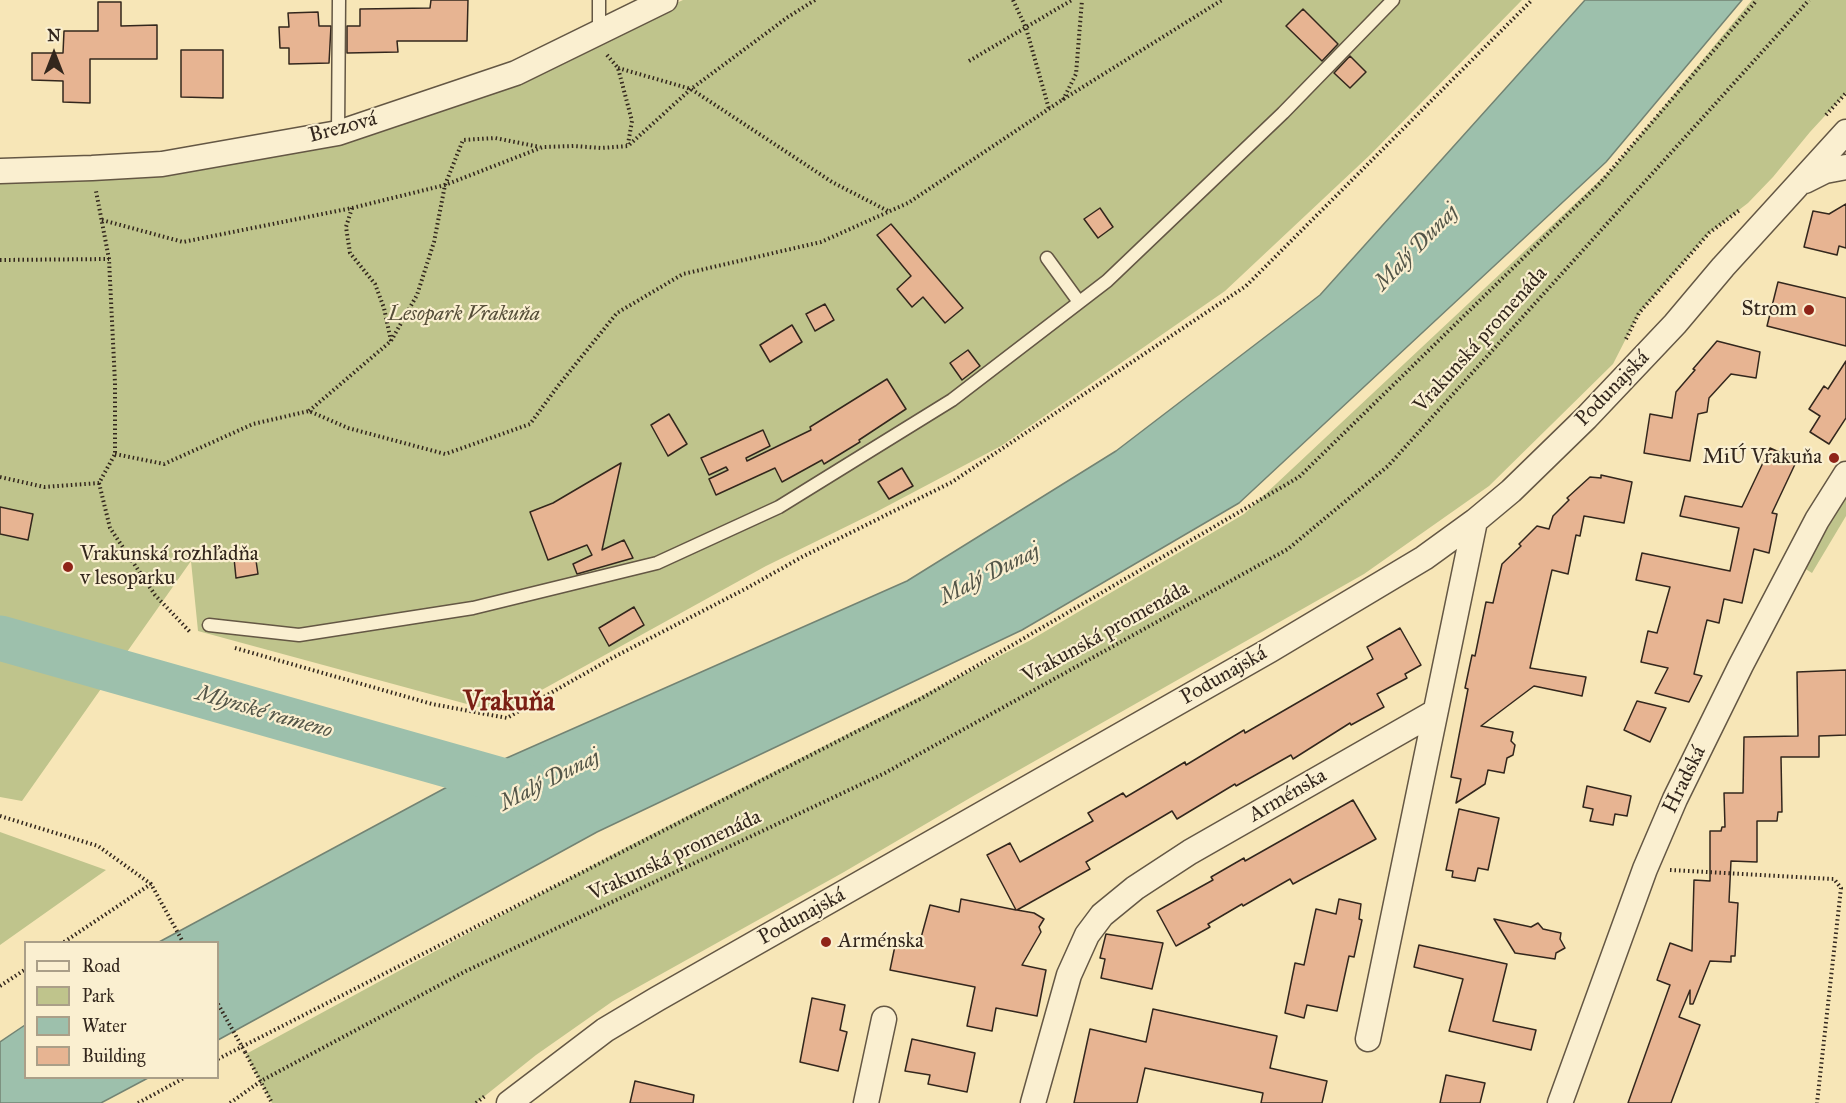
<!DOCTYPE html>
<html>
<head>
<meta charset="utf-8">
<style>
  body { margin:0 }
  #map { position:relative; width:1846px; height:1103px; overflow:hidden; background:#f7e6b7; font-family:"IM FELL Great Primer",serif }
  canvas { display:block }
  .legend { position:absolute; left:24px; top:941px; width:195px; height:138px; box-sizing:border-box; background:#faefd0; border:2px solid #aa9f88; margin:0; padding:8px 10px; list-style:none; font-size:18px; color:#33271d }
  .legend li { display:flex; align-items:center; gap:12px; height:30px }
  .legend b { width:30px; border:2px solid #aa9f88 }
  .north { position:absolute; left:24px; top:24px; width:60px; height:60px; -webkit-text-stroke:4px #faefd0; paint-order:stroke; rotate:0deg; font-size:16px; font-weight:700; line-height:24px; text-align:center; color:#33271d }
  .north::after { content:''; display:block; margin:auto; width:21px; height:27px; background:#33271d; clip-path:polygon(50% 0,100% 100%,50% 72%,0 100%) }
</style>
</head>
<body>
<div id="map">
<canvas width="1846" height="1103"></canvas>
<ul class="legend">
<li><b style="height:8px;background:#faefd0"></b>Road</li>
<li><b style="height:16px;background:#bfc48c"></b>Park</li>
<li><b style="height:16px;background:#9dc0ac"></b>Water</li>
<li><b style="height:16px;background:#e7b492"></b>Building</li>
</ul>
<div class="north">N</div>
</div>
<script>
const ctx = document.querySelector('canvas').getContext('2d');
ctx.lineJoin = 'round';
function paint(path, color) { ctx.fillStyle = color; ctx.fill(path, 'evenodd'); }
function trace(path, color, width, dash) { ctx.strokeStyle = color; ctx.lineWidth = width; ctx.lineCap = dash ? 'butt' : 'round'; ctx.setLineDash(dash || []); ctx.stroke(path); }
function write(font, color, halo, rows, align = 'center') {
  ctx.font = font + ' "IM FELL Great Primer",serif'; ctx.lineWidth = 4.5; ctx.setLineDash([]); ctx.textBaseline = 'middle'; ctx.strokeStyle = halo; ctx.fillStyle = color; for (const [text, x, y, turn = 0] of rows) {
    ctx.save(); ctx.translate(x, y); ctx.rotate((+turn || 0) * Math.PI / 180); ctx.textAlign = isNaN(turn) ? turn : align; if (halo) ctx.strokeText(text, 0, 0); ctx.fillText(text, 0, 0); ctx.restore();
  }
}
paint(new Path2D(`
  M683,0h839l-151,154 -146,137 -224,155 -125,66 -110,54 -266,147 -302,-82 -7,-70 -169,240 -22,-4v-614l88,-5 369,-73z
  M1752,0h94v93l-36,39 -37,45 -25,26 -39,30 -70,80 -26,51 -124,122 -125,88 -389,221 -131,77 -231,129 -77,54 -60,48h-204l-26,-49 381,-207 402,-206 215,-127 369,-346z
  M1846,497v19l-34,57 -8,-5z
  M0,832l106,38 -106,75z`), '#bfc48c');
const water = new Path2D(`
  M1585,0h157l-136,162 -367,341 -217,127 -425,202 -379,208v-98h-59l316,-170 432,-191 209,-130 204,-156z
  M25,1025l1,53h122l-47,25h-101v-61z`);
paint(water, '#9dc0ac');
trace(water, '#738373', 1.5);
trace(new Path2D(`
  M0,638l529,150`), '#9dc0ac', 45);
const building = new Path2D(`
  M431,0h37l-1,41h-70l1,11 -51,1v-27h13v-17l70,-1z
  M98,2h23v24l36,-1v34h-67v44l-27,-1v-21l-31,-1v-27h31l1,-22h34z
  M1303,9l35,35 -16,17 -36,-35z
  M318,12l1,14h12l-2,37 -40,1v-16h-9l-1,-21h10l-1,-14z
  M181,50h42v48l-42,-1z
  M1350,56l16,16 -16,16 -16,-15z
  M1846,204v44l-7,-2 -2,9 -33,-8 9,-36 16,3z
  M1100,208l13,19 -15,11 -14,-19z
  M891,224l72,84 -18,15 -22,-26 -11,10 -15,-18 14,-13 -34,-41z
  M1778,282l68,16v48l-79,-20z
  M825,304l9,16 -19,11 -9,-17z
  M792,325l10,17 -32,20 -10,-17z
  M1717,341l43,11 -4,26 -25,-4 -22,24 -2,14 -9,2 -8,47 -46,-8 6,-39 22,4 4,-26 19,-22 -2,-1z
  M968,350l12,16 -18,14 -12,-17z
  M1846,361v57l-17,26 -19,-12 10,-16 -11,-7 15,-23 4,3z
  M887,379l19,30 -47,31 1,2 -36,22 -2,-4 -40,22 -7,-14 -59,27 -7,-16 19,-9 -2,-3 -17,8 -8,-17 62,-28 7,16 -24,12 1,3 64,-31 -1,-3z
  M669,414l18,30 -19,12 -17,-31z
  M1770,448l27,12 -25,53 5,1 -8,39 -15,-4 -12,54 -18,-4 -5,24 -12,-3 -13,54 8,2 -13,26 -34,-9 13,-25 -27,-6 7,-31 9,2 13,-46 -34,-7 6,-27 88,18 9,-43 -59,-12 5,-20 57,11z
  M621,463l-19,87 22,-10 9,18 -56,16 -4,-10 19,-9 -5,-10 -39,15 -18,-48 23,-9z
  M902,468l11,18 -24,13 -11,-17z
  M1601,475l31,7 -8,41 -40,-7 -4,20 -4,-1 -8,39 -16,-4 -22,98 56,9 -4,19 -48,-10 -53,40 32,6 -2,9 4,4 -2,10 -6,3 -3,15 -16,-3 -3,14 -29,19 5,-24 -10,-2 17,-88 -3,-1 7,-33 3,1 11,-54 7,1 9,-39 19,-18 -2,-2 18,-18 12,3 4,-13 16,-16 -2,-2 23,-21 11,1z
  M0,507l33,7 -5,26 -28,-6z
  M255,554l3,20 -22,4 -2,-20z
  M634,607l10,18 -35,21 -10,-18z
  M1400,628l21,37 -16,9 2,4 -30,16 7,13 -33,18 -1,-2 -57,36 -2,-4 -55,31 -1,-2 -58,35 -5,-8 -86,51 4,7 -73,41 17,3 10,6 -5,8 2,5 -19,33 24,5 -9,46 -41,-8 -4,23 -25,-5 8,-39 -85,-17 6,-29 23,4 11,-40 29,7 2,-13 55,11 -29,-55 23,-12 10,19 73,-41 -5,-8 35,-20 3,4 59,-35 1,3 58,-35 1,3 128,-74 -6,-12z
  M1846,670v65l-27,1v21h-38l1,55h-4l-1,9h-20v41l-26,-1 -2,41 9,1 -3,53h-4v6l-21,-1 -17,43h-3v-14l-11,27 21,8 -29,78h-43l42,-118 -13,-5 13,-37 22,8 2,-71 16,1v-50h11l1,-4h3l-1,-34h19l1,-56 54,-1 -1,-64z
  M1637,701l29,7 -16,34 -26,-12z
  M1587,786l44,10 -4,20 -12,-2 -2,11 -23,-4 3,-12 -10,-2z
  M1353,800l23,39 -83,45 -3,-5 -47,27 -1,-2 -34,20 2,3 -34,19 -19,-35 56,-31 -2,-3 33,-19 1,3z
  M1459,809l40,9 -11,52 -10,-2 -3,13 -23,-4 1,-6 -7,-1z
  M1339,899l22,5 -2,15 3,1 -8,37 -5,-1 -12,55 -30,-6 -3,13 -19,-5 10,-50 9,2 12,-56 20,5z
  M1494,919l37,8 7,-4 5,6 18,4 -1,6 5,9 -9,5 -1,6 -40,-6z
  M1106,934l57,9 -11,46 -51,-11 4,-19 -5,-1z
  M1419,945l88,19 -14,57 43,9 -5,20 -82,-19 14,-52 -49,-12z
  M812,998l33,7 -5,25 7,2 -9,39 -38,-9z
  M1153,1009l124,27 -7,32 57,13 -5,22h-61l2,-10 -118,-25 -8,35h-63l16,-74 56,13z
  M912,1039l63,14 -8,39 -39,-8 2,-9 -25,-4z
  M1446,1075l39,8 -5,20h-40z
  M635,1081l59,14 -1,8h-63z`);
paint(building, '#e7b492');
trace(building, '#33271d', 1.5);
const lane = new Path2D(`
  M599,33v-33
  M338,133l1,-133
  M1047,258l32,44
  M209,625l90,10 174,-27 184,-45 122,-56 173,-107 155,-119 176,-168 110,-113`);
const street = new Path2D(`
  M0,171l92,-3 70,-4 176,-31 178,-60 149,-73
  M1805,181l20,-10 21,-4
  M1368,1039l107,-518
  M509,1103l96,-73 52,-31 613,-349 154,-92 51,-37 36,-30 75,-73 89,-94 48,-57 123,-135
  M866,1103l18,-84
  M1033,1103l36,-128 18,-40 15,-20 33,-27 55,-36 245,-140
  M1560,1103l85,-234 30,-70 66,-134 76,-145 29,-46`);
trace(lane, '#645744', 15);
trace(street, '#645744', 27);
trace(new Path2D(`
  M1013,0l13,28 23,81
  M607,55l11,13 14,53 -4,23
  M969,61l103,-61
  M618,68l73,21 141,93 56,29
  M1063,100l13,-26 6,-74
  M1826,115l20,-22
  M352,208l-6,19 4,26 25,31 9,24 7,33
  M102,220l81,22 169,-34 93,-23 98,-38 31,-1 27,2 27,-2 63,-57 97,-72 27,-17
  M0,260l109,-1
  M1626,339l13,-26 70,-80 32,-24
  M309,411l82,-70 26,-46 17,-53 11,-57 18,-45 32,-2 45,9
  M115,454l49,10 89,-40 56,-13 39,17 97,26 85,-30 28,-38 59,-73 66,-39 138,-32 87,-39 154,-103 160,-100
  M0,477l44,10 55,-4 16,-29v-71l-6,-124 -13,-68
  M99,483l11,45 45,67 36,38
  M235,648l197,56 75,14 105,-60 135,-70 55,-31 150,-75 294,-196 286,-286
  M0,816l98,30 53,38 32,58
  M1670,870l164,9 7,9 -24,215
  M64,942l87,-58
  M0,986l26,-17
  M245,1052l27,51
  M218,1059l704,-361 377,-221 301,-294 157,-183
  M138,1103l46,-25
  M230,1103l31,-22 205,-110 419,-198 403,-224 100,-83 421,-466
  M476,1103l9,-7`), '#33271d', 4, [1.5, 3]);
trace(lane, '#faefd0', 12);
trace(street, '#faefd0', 24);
trace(new Path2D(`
  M218,1004l27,48`), '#33271d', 4, [1.5, 3]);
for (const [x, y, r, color] of [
  [1809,310,6,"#8f2418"],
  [1834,458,6,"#8f2418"],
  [68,567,6,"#8f2418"],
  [826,942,6,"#8f2418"]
]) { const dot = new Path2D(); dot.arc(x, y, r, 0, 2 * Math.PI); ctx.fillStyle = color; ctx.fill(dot); trace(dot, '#faefd0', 2); }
write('21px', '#33271d', '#faefd0', [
  ["Brezová",343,128,-15],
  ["Vrakunská promenáda",1481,340,-48],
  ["Podunajská",1613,389,-46],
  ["Vrakunská promenáda",1106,633,-29],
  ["Podunajská",1224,676,-30],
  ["Hradská",1685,780,-64],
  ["Arménska",1288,796,-30],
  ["Vrakunská promenáda",675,856,-25],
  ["Podunajská",802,917,-29]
]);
write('21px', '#33271d', '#faefd0', [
  ["Strom",1797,310],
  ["MiÚ Vrakuňa",1822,458],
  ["Vrakunská rozhľadňa",80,555,"left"],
  ["v lesoparku",80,579,"left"],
  ["Arménska",838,942,"left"]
], 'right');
write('italic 21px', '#564e39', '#faefd0', [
  ["Lesopark Vrakuňa",464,315]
]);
write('italic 22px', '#535548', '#faefd0', [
  ["Malý Dunaj",1417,248,-46],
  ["Malý Dunaj",990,575,-27],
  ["Mlynské rameno",264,713,16],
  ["Malý Dunaj",550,781,-27]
]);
write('bold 27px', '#7a1f14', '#faefd0', [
  ["Vrakuňa",509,703]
]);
</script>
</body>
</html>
